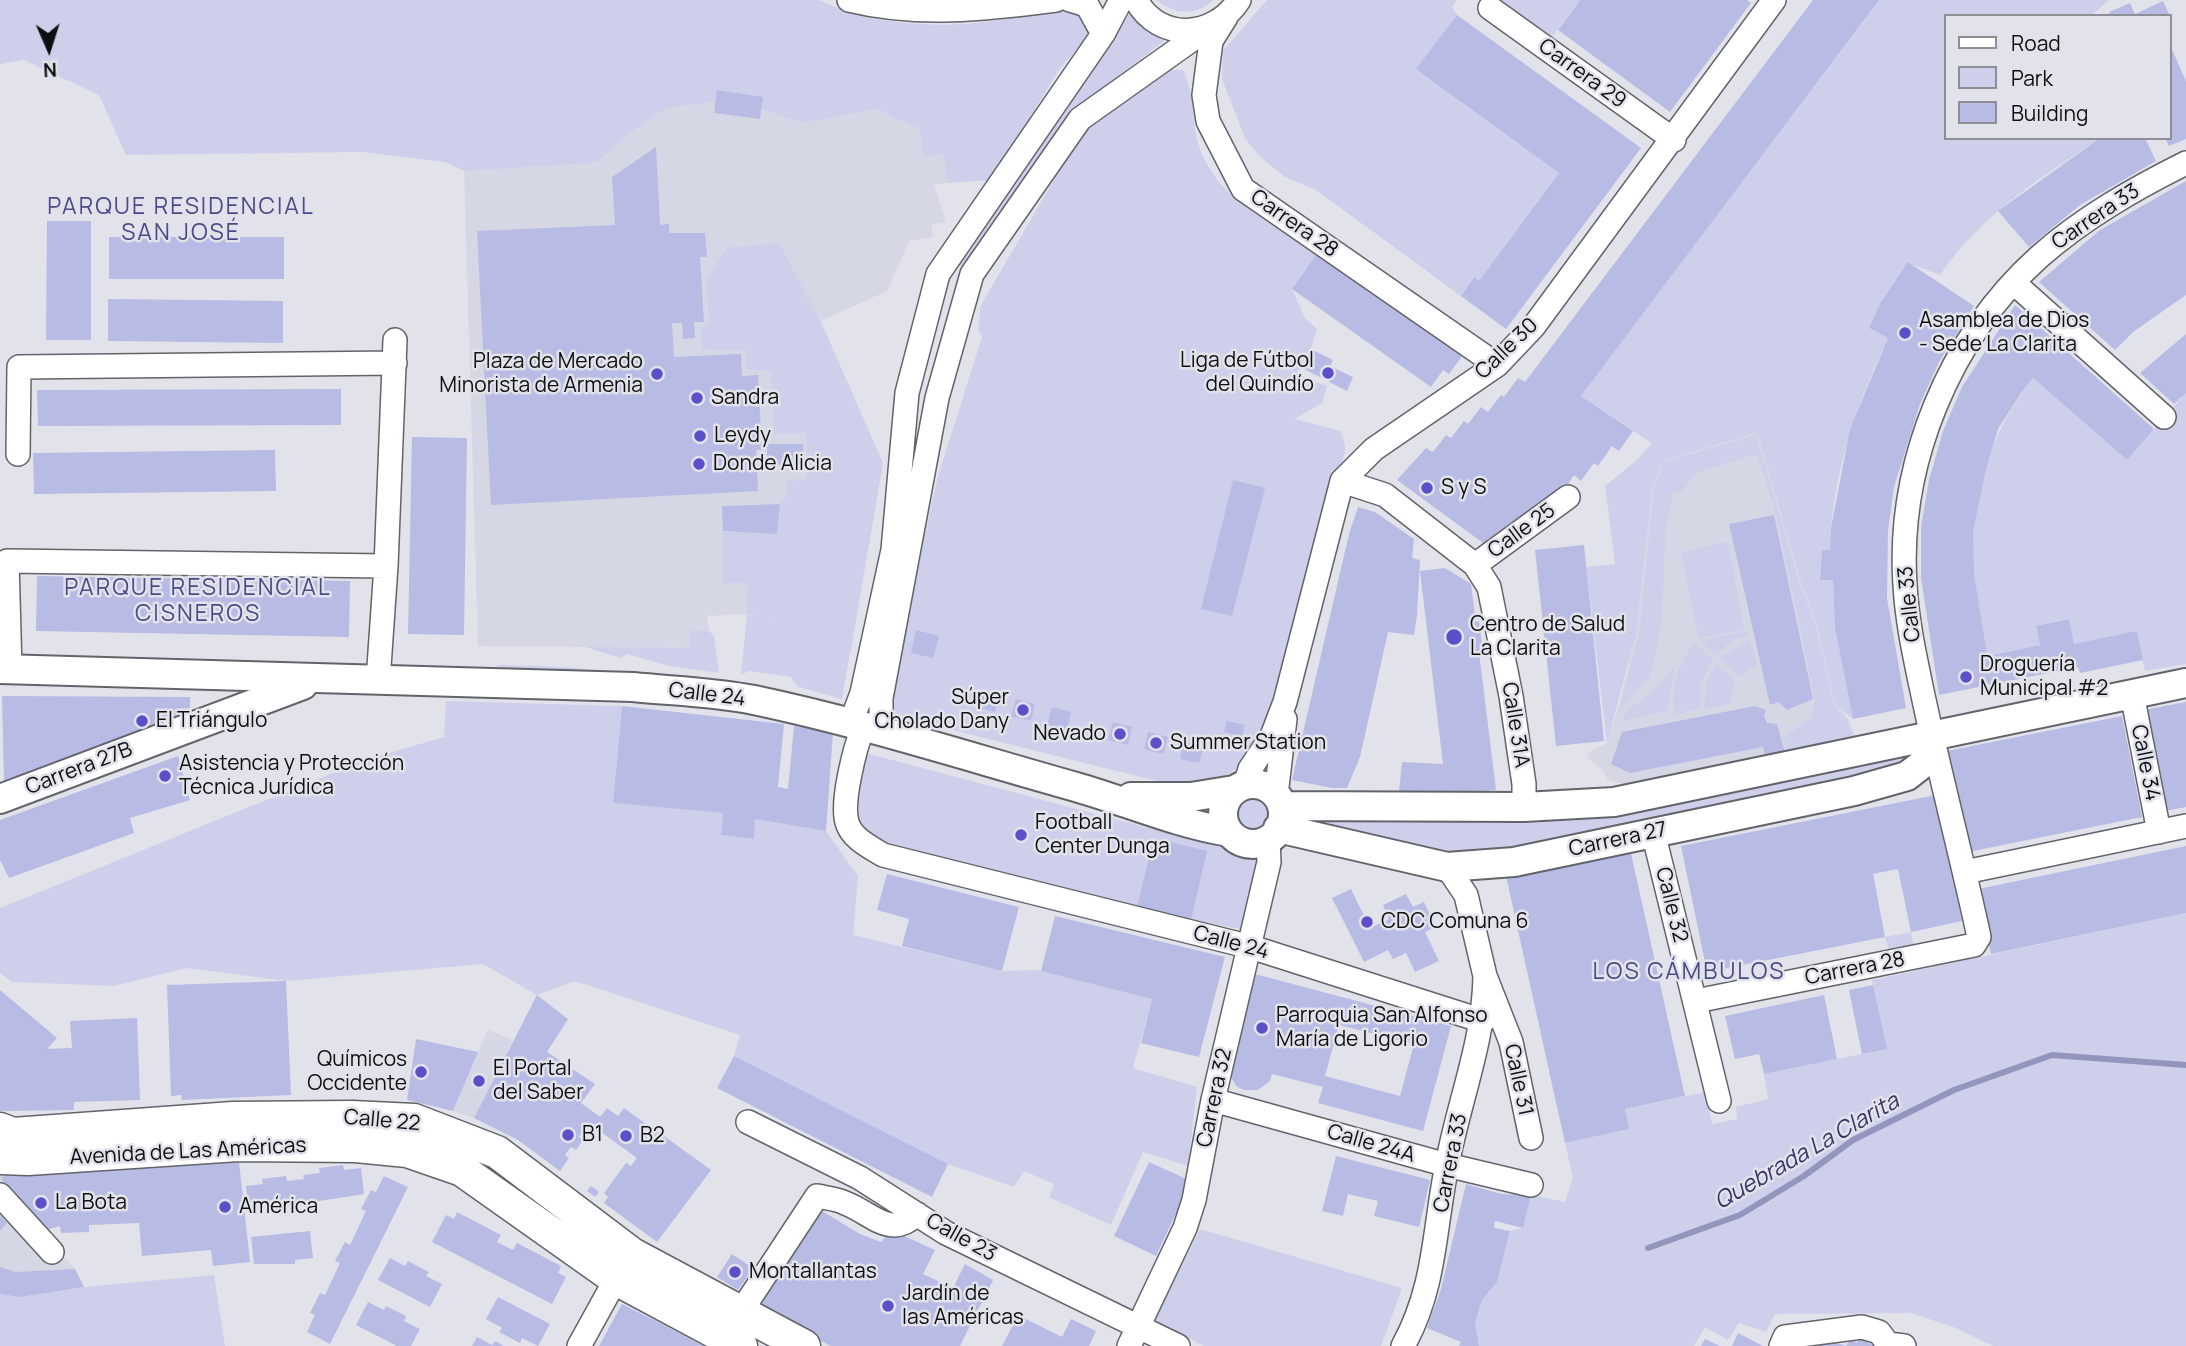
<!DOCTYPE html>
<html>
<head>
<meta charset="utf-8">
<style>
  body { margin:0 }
  #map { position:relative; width:2186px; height:1346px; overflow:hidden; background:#e2e3ea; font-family:Manrope,sans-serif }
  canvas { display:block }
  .legend { position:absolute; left:1944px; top:14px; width:228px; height:126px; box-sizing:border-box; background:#e2e3ea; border:2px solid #8e8e94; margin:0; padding:9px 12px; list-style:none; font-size:21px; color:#0f0f12 }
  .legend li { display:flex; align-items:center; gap:14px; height:35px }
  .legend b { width:35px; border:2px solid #8e8e94 }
  .north { position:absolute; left:14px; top:14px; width:70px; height:70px; -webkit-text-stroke:5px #e2e3ea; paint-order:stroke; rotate:177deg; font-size:19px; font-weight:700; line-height:28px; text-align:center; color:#0f0f12 }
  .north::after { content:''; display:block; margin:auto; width:24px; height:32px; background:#0f0f12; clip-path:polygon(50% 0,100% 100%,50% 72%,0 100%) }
</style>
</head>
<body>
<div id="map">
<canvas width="2186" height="1346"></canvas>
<ul class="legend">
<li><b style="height:9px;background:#fff"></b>Road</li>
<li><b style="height:19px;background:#cecfeb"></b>Park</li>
<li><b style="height:19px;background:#b8bbe4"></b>Building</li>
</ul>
<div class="north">N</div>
</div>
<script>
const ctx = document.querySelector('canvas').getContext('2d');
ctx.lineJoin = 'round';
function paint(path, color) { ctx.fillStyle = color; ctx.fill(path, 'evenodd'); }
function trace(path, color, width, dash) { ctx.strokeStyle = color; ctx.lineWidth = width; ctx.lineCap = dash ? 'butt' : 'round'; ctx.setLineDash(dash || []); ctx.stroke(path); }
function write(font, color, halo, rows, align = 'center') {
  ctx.font = font + ' Manrope,sans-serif'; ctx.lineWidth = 5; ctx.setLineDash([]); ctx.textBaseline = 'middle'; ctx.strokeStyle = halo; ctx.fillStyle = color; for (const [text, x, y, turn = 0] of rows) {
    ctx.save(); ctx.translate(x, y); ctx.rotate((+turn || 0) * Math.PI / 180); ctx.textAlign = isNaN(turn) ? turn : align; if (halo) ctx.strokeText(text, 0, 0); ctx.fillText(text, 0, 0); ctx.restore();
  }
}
paint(new Path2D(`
  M717,90l46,7 40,26 72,-14 45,20 23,25 5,29 -14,1 12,38 -15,3 2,12 -24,4 -22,50 -66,30 62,142 -32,189 -104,-38 -40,2 2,15h-19v17l-212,-2 -14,-475 132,-8 34,-30 35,-24 51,-8z
  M1757,432l43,147 18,49 17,76 13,14 7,19 -229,48 -18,-5 -6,-10 -15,-12 4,-8 16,-7 13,-42 16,-66 16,-146 11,-28z
  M488,1029l25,12 -39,77 -21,-7z
  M0,1171l7,1 -6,7 45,51 -5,3 34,36 9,18 -64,10 -20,-3z`), '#d6d7e5');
paint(new Path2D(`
  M0,0h819c54,25 116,29 173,21 22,-3 47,-12 69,-11 18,0 26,8 28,25l-31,36 -66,109 -44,3 -5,-29 -20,2 -3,-27 -45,-20 -72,14 -42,-14 2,-12 -45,-7 -2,11 -51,8 -35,24 -34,30 -132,8 -19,-9 -82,-10 -237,3 -27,-60 -75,-35 -24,4z
  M1157,0h56c-16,16 -39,15 -56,0z
  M1267,0h190l-5,7 5,8 -40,54 142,104 -80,108 -6,-3 -12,18 -145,-106 -31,-13 -26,-21 -14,-18 -23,-59 1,-28z
  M1497,0h83l-29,38z
  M1879,0h230l-18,16h-145v122h154c-61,41 -118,76 -160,137l-32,-12 -39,65 19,10c-32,68 -56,137 -58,212l-8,1 -2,28 13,1 2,48 18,91 -18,-14 -17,-77 -18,-49 -43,-147 -94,29 -11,28 -16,146 -29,108 -21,-176 29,-3 -10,-78 33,-27 14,-16 -71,-47z
  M1130,13l34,28 -92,71 -109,155 -6,-3z
  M1168,70h15c12,23 8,48 15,73 17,56 74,81 120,109l-26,37 13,29 12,11 -6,20 -15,26 31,11 -5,17 -27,16 45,12c10,19 4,28 -6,46l-63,247c-29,50 -48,62 -106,59l-269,-67 -9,-12 51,-228 44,-139 -4,-7 3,-25 94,-161 18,-20z
  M779,243l41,78 63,142 -41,236 -44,-12 -7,-10 -42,-6 -8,4 6,-61 27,10 -27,-11 1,-30h-25v-52l54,3 3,-30 7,-11v-12l20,-2 -1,-46 -32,1 -3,-63 -24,-2 -2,-18 -43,-2 -1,-22 8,-1 -2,-47 20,-31z
  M2033,378l94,82 59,-67v271l-41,7 -8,-39 -63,12 -6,-25 -32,7 4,19 -47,10 1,5 -6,1c-7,-41 -19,-87 -15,-129 6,-57 24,-110 60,-154z
  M1756,435l42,144 18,49 18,78 12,13 7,17 -67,15 -3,-13 28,-20 4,-18 -39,-186 -19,-60 -61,19 -14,18 -9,1 -7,34 -4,91 -7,42 -5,16 -32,38 21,-78 15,-146 10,-27z
  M1728,542l16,87 -46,9 -17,-86z
  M1747,630l1,5 -16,6 -17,14 -14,-14z
  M689,631h20l5,5 5,37 -50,-7 -42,-12 -7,4 -34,-11 104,1z
  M1750,639l7,26 -18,12 -20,-19z
  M1695,643l18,16 -13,25v25l-26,5c-4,-23 5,-55 21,-71z
  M1716,664l19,16 -5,24 -26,5 2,-27z
  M496,665c38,1 75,1 112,7 11,1 17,0 27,4l-134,-4z
  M1675,665l-8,46 -45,10 4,-9 30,-24z
  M446,701l176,5 -9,97 110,10 -2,22 33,4 1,-20 71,12 32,45 -5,59 149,36 37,-1 113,29 -19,69 64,19 -9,79 -45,-14 -32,73 -62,-28 5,-13 -30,-13 -10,16 -66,-23 -214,-108 6,-21 -165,-54 -38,14 -54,-31 -197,17 -99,-13 -73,18 -102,-4 -12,-9v-65l365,-148 79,-23z
  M862,752l388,103 11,10 -15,65 -55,-10 -312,-77 -23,-17z
  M1907,752l2,5 -24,20 -406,79 -159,-26 8,-9 66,-4z
  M1234 814a19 19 0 1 1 38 0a19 19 0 1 1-38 0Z
  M2186,913v433h-193l-37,-18 -45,-15 -136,1 -9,18 -27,-9 -11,17 -23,-13 -11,19h-215l-4,-24 7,-22 15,-18 13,-51 13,-3 8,-33 34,7 8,-24 -8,-35 64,-14 -4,-20 81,-17 6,32 25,-5 -1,-12 32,-8 -4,-25 122,-25 -14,-69z
  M1911,932l3,15 -25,5 -4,-15z
  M1200,1229l202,59 -21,58h-177l-50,-25z
  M214,1275l11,71h-225v-52l20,3 64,-10z`), '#cecfeb');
trace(new Path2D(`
  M1648,1248l92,-33 64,-39 49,-36 101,-50 98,-35 134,10`), '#9395bc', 6);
paint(new Path2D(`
  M1580,0h167l4,3 -81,109 -112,-82z
  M1813,0h66l-298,396 52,35 -14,20 -7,-5 -14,20 -4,-3 -13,18 -7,-6 -12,18 -5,-4 -13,18 -5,-4 -12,18 -7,-5 -30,32 -93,-68 29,-32 7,4 13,-17 5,3 13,-17 4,3 13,-17 7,5 13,-17 3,2 14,-19 7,4z
  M2163,1l7,15h-59l-2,-4 21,-9 5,11z
  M1457,15l184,133 -135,181 -45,-33 13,-19 5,4 80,-108 -143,-104z
  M2170,45l16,36v58l-17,7 -4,-8h5z
  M717,90l46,7 -3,22 -46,-6z
  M2100,138h45l11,23 -76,44 -51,42 -31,-36z
  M656,147l4,78 9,-1v9h36l2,24h-7l4,65h-10l1,16 -12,1 -1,-16h-10l2,34 67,-3 1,22 16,-1 4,75h-6l2,41 -267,14 -14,-274 138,-6 -3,-48z
  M2186,181v114l-53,37 -18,18 -76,-68 61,-52z
  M47,221h44v119h-45z
  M109,237h175v42h-175z
  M1318,252l145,103 -14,19 -6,-4 -12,17 -139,-98z
  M1908,262l66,44 -35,56 -19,42 -26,83 -6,44 -1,67 19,110 -53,11 -18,-91 -2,-48h-13l2,-30h8l1,-22 19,-99 38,-91 -19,-10 11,-24z
  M108,299l175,2v42l-175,-2z
  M2015,305l139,124 -27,31 -94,-82 -12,15 -23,36 -12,40 -13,63 1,42 14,87 6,-1 -1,-5 47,-10 -4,-19 33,-7 5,25 63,-13 6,29 -63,13 -2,-6 -139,28 -18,-117v-51l8,-47 14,-49 19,-44z
  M2186,334v59l-12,11 -34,-31z
  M1311,349l22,11 -3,6 23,11 -6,14 -45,-23z
  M341,389v36l-303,1 -1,-36z
  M412,437l55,1 -3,197 -56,-1z
  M767,444h36l1,20 -37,1z
  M275,450l1,41 -242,3 -1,-41z
  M1233,480l32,8 -33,128 -31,-7z
  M780,504l-3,30 -54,-3 -1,-25z
  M1358,507l17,5 39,27 -2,19 8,2 -3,55 -3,20 -26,-3 -28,125 -13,31h-15l-40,-8 57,-246z
  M1774,515l39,184 -26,11 -8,-8 -9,3 -41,-181z
  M1584,545l20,196 -48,5 -21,-196z
  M1445,568l26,16 5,38 3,-1 4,31h-4l17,138 -49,4 -48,-2 3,-30 41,2 -23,-193z
  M37,576l313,5 -1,56 -313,-6z
  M916,630l23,6 -6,22 -22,-5z
  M981,690l19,5 -5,17 -19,-5z
  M2,696l188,1v19l-186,66z
  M1016,699l19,5 -4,17 -20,-5z
  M2186,702v105l-21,4 -21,-101z
  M622,706l162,18 -6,63 10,2 6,-63 39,6 -7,99 -71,-12 -1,20 -33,-4 2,-22 -110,-10z
  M1755,706l11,4 -2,5 3,8 10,1 8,29 -20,3 -2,-9 -133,26 -19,-9 11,-32z
  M1052,707l19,5 -4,18 -20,-5z
  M2122,716l20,101 -174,35 -21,-101z
  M1227,721l18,4 -3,11 -18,-4z
  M1113,722l19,5 -4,18 -20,-5z
  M1148,732l20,5 -5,17 -19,-5z
  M1184,741l20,5 -5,17 -19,-4z
  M178,756l12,44 -60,18 4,15 -125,45 -9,-18v-40z
  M1936,795l26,126 -51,11 -13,-63 -25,5 12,63 -178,35 -26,-126z
  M1154,838l53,13 -16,69 -54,-13z
  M2186,846v67l-195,41 -13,-65z
  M1630,849l55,247 -60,13 4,20 -64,14 -59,-267z
  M887,874l132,33 -17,64 -100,-25 7,-27 -32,-9z
  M1351,889l19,39 19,-9 -6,-14 23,-11 7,13 11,-5 12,25 -11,5 14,29 -24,11 -9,-19 -13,6 -5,-9 -24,12 -32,-64z
  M1055,916l170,41 -26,100 -58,-14 11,-44 -111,-28z
  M1255,974l196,52 -28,105 -105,-28 5,-16 -51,-13 -2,7 -12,9h-14l-8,-4 -8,-15zM1339,1025l75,19 -14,52 -75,-20z
  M286,981l5,114 -109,5 -1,-5 -10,1 -4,-111z
  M1873,985l14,64 -25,5 -13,-64z
  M0,990l57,48 -10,11 25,-1 -2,-27 67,-3 3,82 -66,2v8l-74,1z
  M537,995l31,24 -21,33 48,32 -14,19 19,14 7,-9 11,8 6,-8 22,16 -6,8 11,8 6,-9 54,39 -54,72 -53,-39 4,-6 -4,-4 22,-30 5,3 6,-8 -44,-32 -5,6 -4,-3 -5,8 4,3 -7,10 -5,-3 -6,8 4,3 -9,13 -42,-31 -44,-22z
  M1824,995l13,64 -73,15 -5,-20 -24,5 -10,-43z
  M416,1039l62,13 -25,59 -46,-11z
  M734,1056l214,108 -16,33 -215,-109z
  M1336,1156l94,24 -11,47 -45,-11 4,-15 -30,-7 -5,22 -21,-5z
  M239,1162l11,100 -37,4 -2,-16 -69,6 -3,-33 -50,2v7l-28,1 -1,-7 -14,4 -45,-51 6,-7z
  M1149,1162l42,19 -35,75 -42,-20z
  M343,1165l1,5 17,-2 3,26 -115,18 -3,-26 17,-2 -1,-5 24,-3 1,5 17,-2 -1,-4 17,-2 -1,-5z
  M384,1176l24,11 -78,157 -23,-12 8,-17 -5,-2 10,-20 5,2 15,-32 -5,-2 10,-19 5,3 16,-34 -5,-2 10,-19 5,2z
  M1466,1184l35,10 30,1 -8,33 -28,-7 -1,7 16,3 -13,51 -15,18 -7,22 4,24h-20l2,-4 -34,-14 14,-39z
  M591,1186l8,6 -4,5 -8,-6z
  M822,1211l38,23 21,8 7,-8 14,1 33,15 -12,24 30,14 12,-24 28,16 -33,66h-129l-72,-36 30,-60z
  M457,1212l44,23 -4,7 16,8 4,-7 44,23 -3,7 8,4 -14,27 -120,-62 14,-27 8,4z
  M0,1216l7,7 -7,8z
  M310,1231l3,27 -18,2v4h-41l-3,-27z
  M732,1254l21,14 -15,22 -21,-13z
  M390,1258l15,8 3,-5 21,11 -3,4 16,8 -12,23 -52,-27z
  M0,1267l15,5 60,-3 9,18 -64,10 -20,-3z
  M498,1297l52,27 -12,22 -16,-8 -2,5 -21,-11 3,-4 -16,-9z
  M368,1302l16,8 2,-4 20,10 -2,5 16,8 -9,17h-14l-41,-21z
  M622,1304l36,18 45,24h-104z
  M1018,1315l44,22 9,-18 25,12 -7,15h-87z
  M1738,1333l25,13h-31z
  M477,1337l15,8 3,-4 9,5h-32z
  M1859,1338l15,8h-57l2,-4 6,3 2,-5 19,6 4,-7 7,4z
  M1705,1339l15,7h-19z`), '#b8bbe4');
const minor = new Path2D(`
  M849,0c70,17 137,9 207,0
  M1070,0l17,5 16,29
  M1136,0c23,42 78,39 103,0
  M1490,8l184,132
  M1226,17l-15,24 -7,54 4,26 35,68 254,176
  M2014,283l150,134
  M18,454l1,-87 376,-4
  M1342,481l43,14 90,70 14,22 22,109 13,88v23
  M1475,565l93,-68
  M10,670l-3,-109 379,5
  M378,681l8,-115 9,-226
  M2132,694l27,138
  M850,725l12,-32 31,-143 14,-157 31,-119 165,-240 18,-34
  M863,728c-8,19 -22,74 -16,94 4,16 23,25 36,33l368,92 232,74
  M881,732v-34l56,-300 35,-124 108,-155 131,-93
  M1245,785l5,-16 22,-33 13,-34 57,-221 32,-32 123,-84 37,-39 240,-326
  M1276,795l9,-76
  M1653,832l66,269
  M1447,867l19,28 19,81 26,66 20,96
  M1965,872l221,-46
  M1696,1001l278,-56 5,-8c-17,-79 -38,-158 -55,-237 -8,-38 -17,-77 -19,-115 -8,-121 44,-247 134,-328 44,-39 95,-68 147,-94
  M1213,1100l234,65 84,20
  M748,1122l112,56 86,55 232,113
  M0,1195l52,57
  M740,1313l77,-117c9,2 20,3 28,7 27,10 45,37 72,11
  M579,1346l37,-67
  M1129,1346l56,-118 9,-28 19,-100 56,-238 -1,-22
  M1403,1346c33,-59 31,-118 44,-181 12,-64 37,-124 38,-189
  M1781,1346l4,-9 77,-10 17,5 9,12 16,2`);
const tertiary = new Path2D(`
  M0,669l633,18c40,4 81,5 121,13 109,23 215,57 322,87 52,15 99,36 153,45
  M1223 814a30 30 0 1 1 60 0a30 30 0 1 1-60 0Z
  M1131,797h60l43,-7
  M0,799l303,-114
  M1282,806l242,1 90,-5 572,-119
  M1278,828l169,39 67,-5 340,-71 53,-15 18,-14 6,-28`);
const secondary = new Path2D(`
  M0,1129l13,5 220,-16 119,-1 62,3 83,32 135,102 172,92
  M0,1158l28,1 210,-14 118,1 51,5 55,19 154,109 125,67`);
trace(minor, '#63636a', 26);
trace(tertiary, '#63636a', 32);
trace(secondary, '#63636a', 35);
trace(minor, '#fff', 23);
trace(tertiary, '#fff', 28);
trace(secondary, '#fff', 32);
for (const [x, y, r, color] of [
  [1905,333,7,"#5c50c8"],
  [1328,373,7,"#5c50c8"],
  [657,374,7,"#5c50c8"],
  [697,398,7,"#5c50c8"],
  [700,436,7,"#5c50c8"],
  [699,464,7,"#5c50c8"],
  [1427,488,7,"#5c50c8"],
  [1454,637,9,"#5c50c8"],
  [1966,677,7,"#5c50c8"],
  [1023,710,7,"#5c50c8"],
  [142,721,7,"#5c50c8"],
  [1120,734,7,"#5c50c8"],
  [1156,743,7,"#5c50c8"],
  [165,776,7,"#5c50c8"],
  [1021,835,7,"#5c50c8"],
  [1367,922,7,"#5c50c8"],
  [1262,1028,7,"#5c50c8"],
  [421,1072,7,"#5c50c8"],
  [479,1081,7,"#5c50c8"],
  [568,1135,7,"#5c50c8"],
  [626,1136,7,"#5c50c8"],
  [41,1203,7,"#5c50c8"],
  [225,1207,7,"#5c50c8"],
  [735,1272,7,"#5c50c8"],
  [888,1306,7,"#5c50c8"]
]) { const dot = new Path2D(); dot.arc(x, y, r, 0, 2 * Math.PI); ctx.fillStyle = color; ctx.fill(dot); trace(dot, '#e2e3ea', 2.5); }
write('21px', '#0f0f12', '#e2e3ea', [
  ["Carrera 29",1582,74,36],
  ["Carrera 33",2096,217,-34],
  ["Carrera 28",1294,224,35],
  ["Calle 30",1507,349,-44],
  ["Calle 25",1522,531,-36],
  ["Calle 33",1910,604,-96],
  ["Calle 24",707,695,7],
  ["Calle 31A",1515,725,81],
  ["Calle 34",2145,763,79],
  ["Carrera 27B",79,769,-21],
  ["Carrera 27",1618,840,-12],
  ["Calle 32",1671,905,76],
  ["Calle 24",1231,943,15],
  ["Carrera 28",1855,969,-11],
  ["Calle 31",1518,1080,78],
  ["Carrera 32",1215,1098,-78],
  ["Calle 22",382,1121,5],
  ["Calle 24A",1371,1144,16],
  ["Avenida de Las Américas",188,1152,-3],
  ["Carrera 33",1451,1163,-79],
  ["Calle 23",961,1238,29]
]);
write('21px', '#0f0f12', '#e2e3ea', [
  ["Asamblea de Dios",1919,321],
  ["- Sede La Clarita",1919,345],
  ["Liga de Fútbol",1314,361,"right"],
  ["del Quindío",1314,385,"right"],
  ["Plaza de Mercado",643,362,"right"],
  ["Minorista de Armenia",643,386,"right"],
  ["Sandra",711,398],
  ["Leydy",714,436],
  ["Donde Alicia",713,464],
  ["S y S",1441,488],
  ["Centro de Salud",1470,625],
  ["La Clarita",1470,649],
  ["Droguería",1980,665],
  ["Municipal #2",1980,689],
  ["Súper",1009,698,"right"],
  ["Cholado Dany",1009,722,"right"],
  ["El Triángulo",156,721],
  ["Nevado",1106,734,"right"],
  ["Summer Station",1170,743],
  ["Asistencia y Protección",179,764],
  ["Técnica Jurídica",179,788],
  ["Football",1035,823],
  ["Center Dunga",1035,847],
  ["CDC Comuna 6",1381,922],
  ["Parroquia San Alfonso",1276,1016],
  ["María de Ligorio",1276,1040],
  ["Químicos",407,1060,"right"],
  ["Occidente",407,1084,"right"],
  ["El Portal",493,1069],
  ["del Saber",493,1093],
  ["B1",582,1135],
  ["B2",640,1136],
  ["La Bota",55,1203],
  ["América",239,1207],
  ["Montallantas",749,1272],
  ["Jardín de",902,1294],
  ["las Américas",902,1318]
], 'left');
ctx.letterSpacing = '2px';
write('23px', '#4b4a88', '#e2e3ea', [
  ["PARQUE RESIDENCIAL",181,208],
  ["SAN JOSÉ",181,234],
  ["PARQUE RESIDENCIAL",198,589],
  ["CISNEROS",198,615],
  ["LOS CÁMBULOS",1689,973]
]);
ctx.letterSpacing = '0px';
write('italic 23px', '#363568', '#e2e3ea', [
  ["Quebrada La Clarita",1807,1152,-30]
]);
</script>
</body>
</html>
